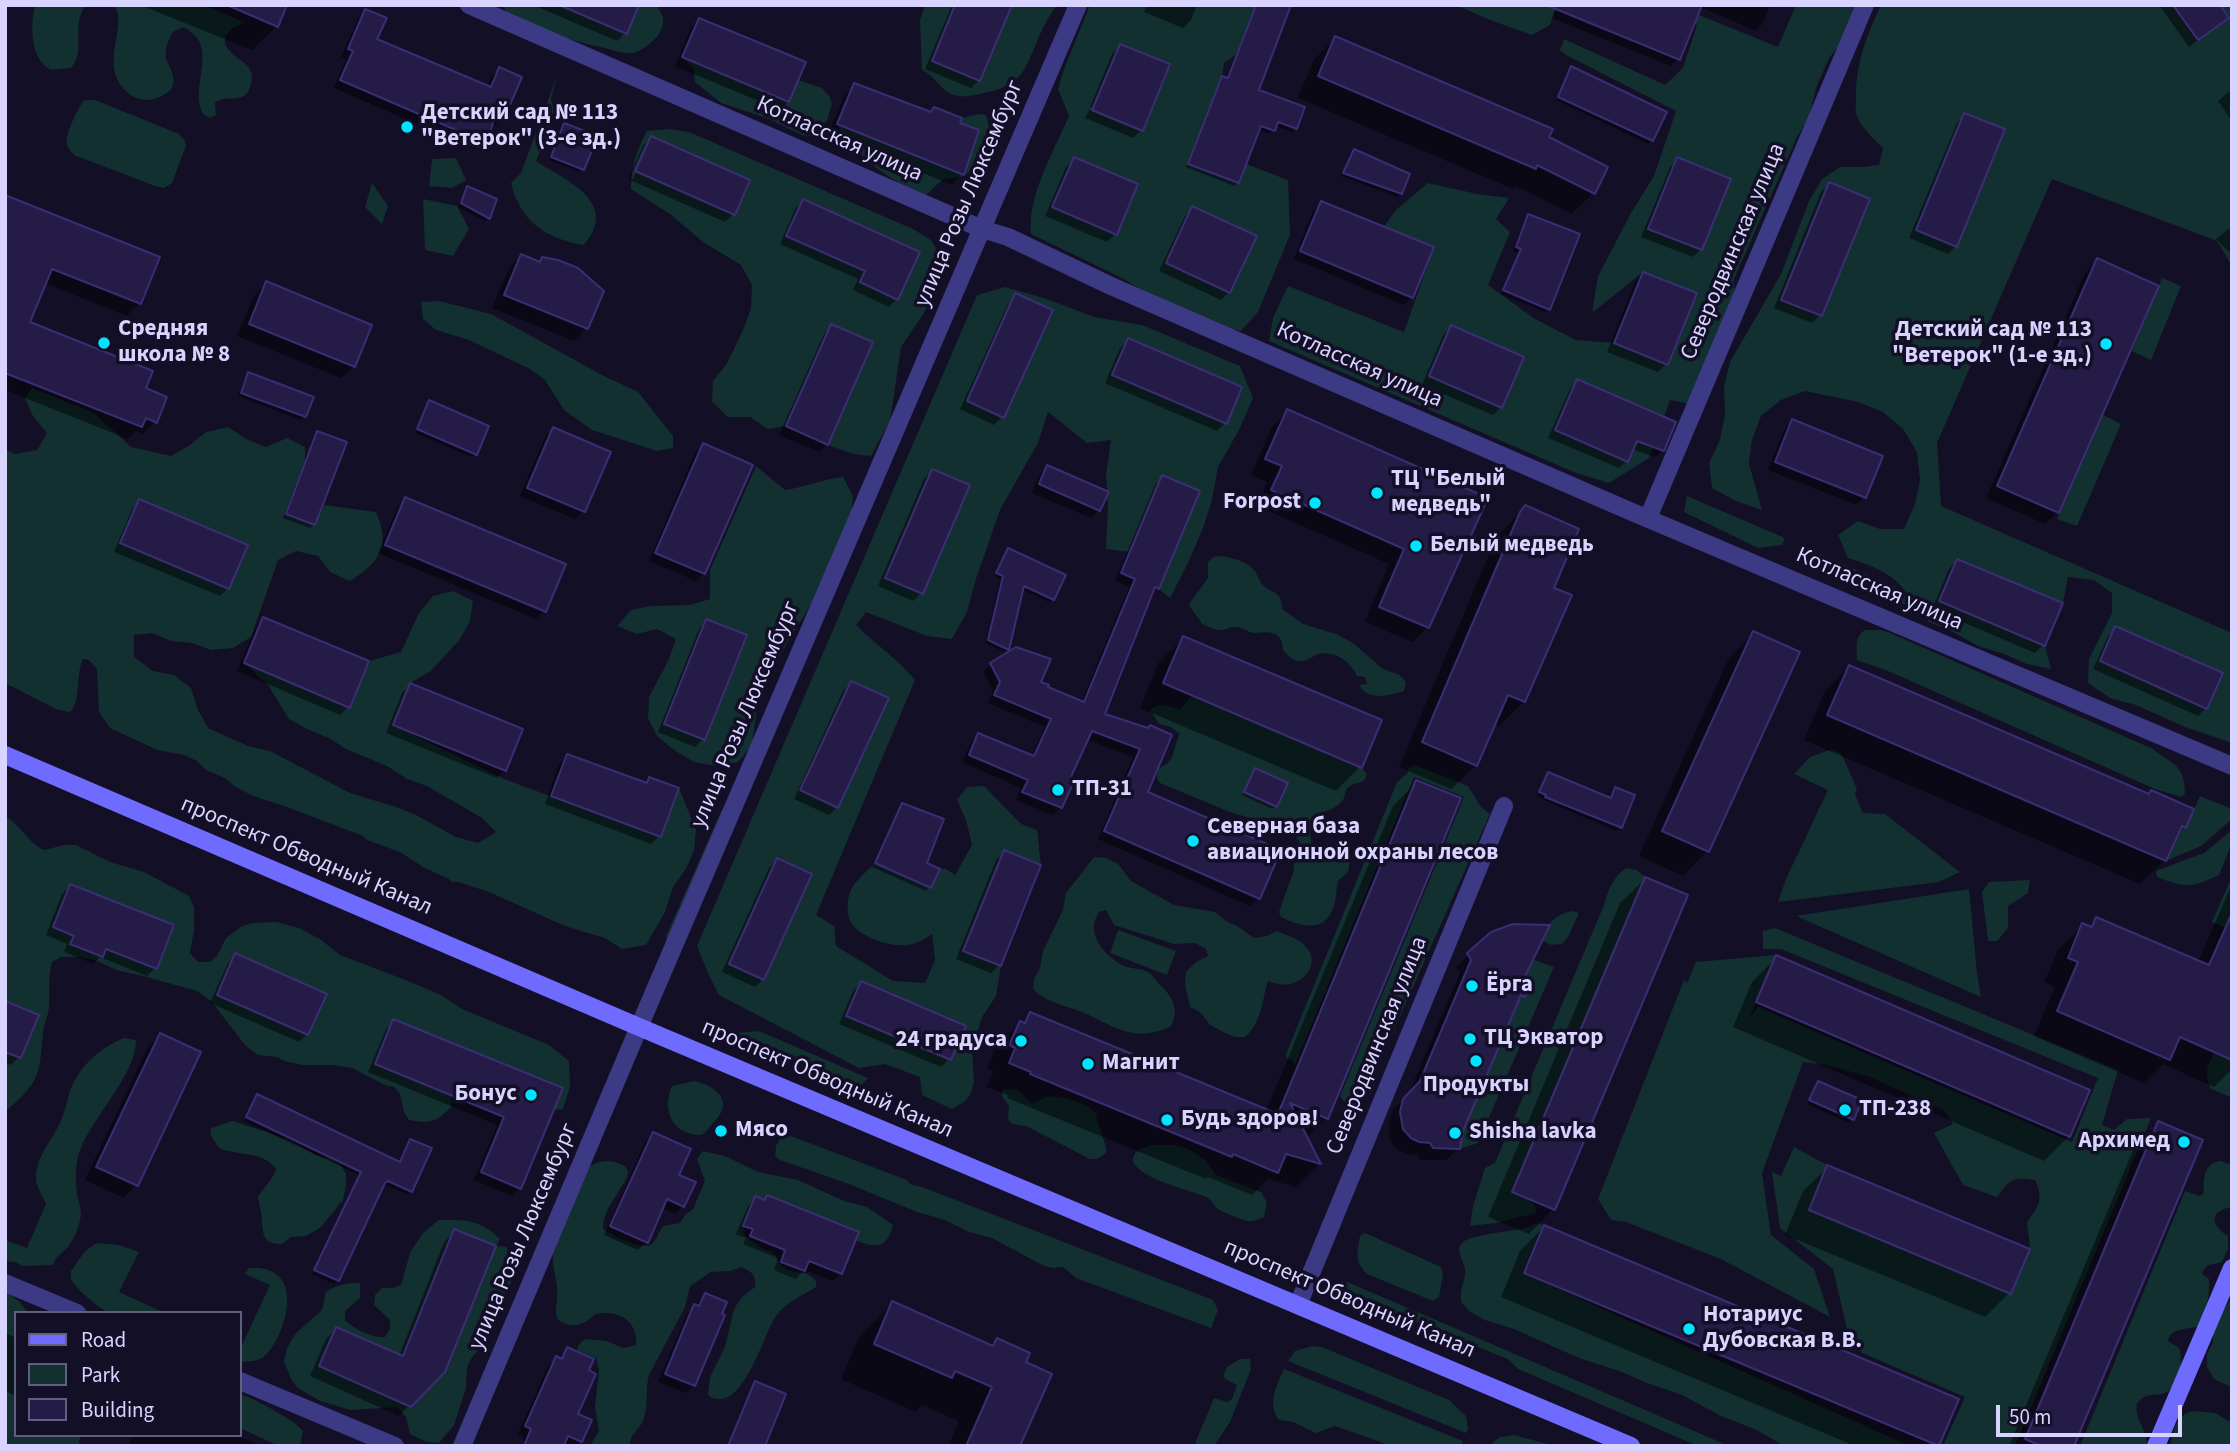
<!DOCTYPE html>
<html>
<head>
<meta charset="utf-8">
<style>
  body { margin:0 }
  #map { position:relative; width:2237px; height:1451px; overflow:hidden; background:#130f26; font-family:"Source Sans 3",sans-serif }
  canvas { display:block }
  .frame { position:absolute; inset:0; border:7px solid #d9d4ff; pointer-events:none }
  .legend { position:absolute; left:14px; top:1311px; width:228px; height:126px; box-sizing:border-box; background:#130f26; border:2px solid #625e7d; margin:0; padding:9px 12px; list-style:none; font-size:21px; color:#d9d4ff }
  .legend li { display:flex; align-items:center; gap:14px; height:35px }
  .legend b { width:35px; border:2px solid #625e7d }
  .scale { position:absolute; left:1996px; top:1405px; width:186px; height:32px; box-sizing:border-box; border:4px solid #d9d4ff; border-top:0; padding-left:9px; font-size:21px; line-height:24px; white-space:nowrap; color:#d9d4ff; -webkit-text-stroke:5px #130f26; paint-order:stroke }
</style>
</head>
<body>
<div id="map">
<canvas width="2237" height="1451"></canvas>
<div class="frame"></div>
<ul class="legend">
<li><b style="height:9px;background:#6f6bff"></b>Road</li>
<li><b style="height:19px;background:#12302f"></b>Park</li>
<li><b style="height:19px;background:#241b47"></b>Building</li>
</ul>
<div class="scale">50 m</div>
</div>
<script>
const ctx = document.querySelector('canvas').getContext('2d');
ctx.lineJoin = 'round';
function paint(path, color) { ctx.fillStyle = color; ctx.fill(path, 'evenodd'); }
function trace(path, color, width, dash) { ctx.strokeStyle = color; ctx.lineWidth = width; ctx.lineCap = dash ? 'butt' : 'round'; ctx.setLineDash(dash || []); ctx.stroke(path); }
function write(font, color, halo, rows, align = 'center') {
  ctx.font = font + ' "Source Sans 3",sans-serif'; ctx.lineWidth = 7; ctx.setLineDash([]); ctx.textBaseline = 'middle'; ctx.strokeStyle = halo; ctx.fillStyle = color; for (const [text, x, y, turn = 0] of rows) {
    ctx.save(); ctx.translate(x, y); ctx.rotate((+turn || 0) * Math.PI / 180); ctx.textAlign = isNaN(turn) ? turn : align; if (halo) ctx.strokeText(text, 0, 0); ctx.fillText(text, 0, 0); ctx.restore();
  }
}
paint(new Path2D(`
  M35,5h51c-16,19 1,45 -15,63l-20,2c-21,-11 -21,-44 -16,-65z
  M113,5h90l43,18c-11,1 -28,13 -18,26 10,13 32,16 21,41 -7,14 -24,4 -34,13l1,12 -6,3 -7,-4c-15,-29 19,-68 -20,-87l-10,5c-4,7 -9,16 -7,26 3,9 12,21 5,31 -4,6 -17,11 -24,11 -10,0 -18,-5 -24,-12 -23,-27 7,-66 -10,-83z
  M504,5h55l67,29 13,-29h17c6,8 10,15 5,25 -4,9 -19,22 -29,23 -10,1 -18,-3 -27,-5 -35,-6 -66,-21 -99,-33z
  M925,5h132c-8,11 -16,26 -21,39 -14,32 -16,41 -52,49 -10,2 -23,6 -33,1 -11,-5 -15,-17 -29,-24l-2,-50z
  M1090,5h166l-19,49 -13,9 -2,13 -34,87 51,20 7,-19 42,16 2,55 -32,77 -17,19 -27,-6 -61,-28 -31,-19 -91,-44c-4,-38 23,-83 38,-118l-11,-27 6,-20z
  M1456,5h101l-7,20 -18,10 -42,-15z
  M1650,5h24l104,42 18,-42h61l-12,34 -16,19 -13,30 -7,29 -12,20 -63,142 1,27 -45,98 -20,-4 -21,58 -40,25 -33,-10 -307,-132 4,-23 15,-32 116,46 30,-85 -50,-21 13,-17 31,-26 49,11 32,4 -13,21 14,13 -22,53 47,34 41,21 38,3 54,22 28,-72 -53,-21 -51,41 6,-37 33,-63 23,-37 22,-65 -110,-56 -6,-5 4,-11 101,46 18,-17 14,-43z
  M1881,5h351v261l-15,-25 -165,-62 -115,264 4,63 291,127v110l-47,-16 -49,-22 -26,-7 -22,-15 1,-24 23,-46v-20l-18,-13 -26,-3 -5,26 -18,43 6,23 -24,-5 -23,-10 -26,-8 -25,-14 -24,-10 -8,-11 -110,-43 -5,-20 99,43c-14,-19 -35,-26 -57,-33l-10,-23 20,-14 22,8h24l11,-25 5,-24 -3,-28 -14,-23 -20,-17 -25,-10 -53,-11 -24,9 -20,16 -9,24 -3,24 13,46 -26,-9 -24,-13 -3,-25 11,-23 5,-26 -1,-27 6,-25 51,-88 28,-73 13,-22 18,-12h24l15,-2 4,-17c-9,-9 -24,-22 -27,-35 -1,-5 0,-12 0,-17 0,-34 11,-61 25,-91z
  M682,57l107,45 9,-22 24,8 8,9 2,7 -5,16 -9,11 -7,5 -9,-1 -33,-16 -48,-16 -26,-21 -1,-13z
  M557,76l-6,23 4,17 -19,45c22,15 73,35 57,70 -2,5 -6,9 -9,14 -38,-6 -64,-24 -73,-62l10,-10z
  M84,100h11l84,34 6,7 1,5 -14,37 -8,5 -9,-2 -81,-31c-2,-3 -6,-6 -7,-10 -3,-9 11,-37 17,-45z
  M978,114l8,1c4,10 3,18 0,27 -9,26 -14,36 -43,37l-17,16c-33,-12 -73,-39 -89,-71l105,43 20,-49z
  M668,129l21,3 224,97 18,11 10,16 -1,20 -16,37 -23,34 -11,74 -19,35 -18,-2 -25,-9 -42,-19 -18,3 -18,-12h-22l-16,-15 1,-21 13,-16 18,-37 7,-20 1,-23 -11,-20 -38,-23 -33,-28 -39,-25c0,-22 5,-38 16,-58z
  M456,158l10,22 -14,8 -23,-2 3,-27z
  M372,183l16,23 -6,18 -17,-17z
  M423,199l34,7 12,23 -16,27 -28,-6z
  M2162,278l19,8 -30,74 -19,-9z
  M1005,287l42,12 47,18 48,8 98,41 13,32 -14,32 -21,37 -6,33 -9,28 -15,35 -18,35 -11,-9 40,-98 -37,-16 -32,77 -24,-3 2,-45 -2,-29 5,-35 -24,3 -39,-31 -10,31 -38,67 -24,69 -9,33 -15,27 -25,-3 -61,-24 -10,13c19,19 42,34 59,55l-99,235 18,11 2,20 57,35 32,2 10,-23 -3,-26c-7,5 -16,10 -25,11 -16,2 -45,-7 -55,-21 -6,-7 -5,-24 -2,-32 4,-10 17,-21 25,-29l56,25 9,-19h6l9,6 17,-30 -6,-25 -9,-20 10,-13 17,-1 37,38 16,6 4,35 -38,-15 -40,100 38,16 -5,30 -14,21 -10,32 2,34 -4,12 -6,7 -12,7 -30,-14 -2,-18 -35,-13 -26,4 -140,-73 -12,-24 -10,-25 280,-651z
  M439,301l52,13 113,62 34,16 35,44v12l-16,3 -65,-21 -28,-20 -19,-30 -15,-11 -61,-29 -33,-10 -13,-11 -2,-17z
  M32,388l62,25 37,34 40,9 19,-11 16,-13 22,-5 18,12 20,8 21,-9 18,9v14l-19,53 29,11 9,-20 52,7c15,34 4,50 -26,69l-20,-9 -12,-16 -22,-5 -18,9 -27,77 -18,11 -22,2 -19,-7 -21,-2 -19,-8 -18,2v22l19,14 21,4 17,13 7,22 10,18 40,18 22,5 80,42 46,14 20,8 40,22 22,6 18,-11 -14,-14 -55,-32 -20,-7 -20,-13 -41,-17 -17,-11 -20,-8 -20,-11 -21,-34 -24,-22 106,45 19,-47 32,-9 18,-39 14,-17 20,-5 20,10 -3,20 -10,18 -29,32 -21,12 -17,42 111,54 156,58 19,-49 17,42 -2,20 -8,19 -13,18 -8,25 -19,33 -24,4 -17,-11 -40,-12 -76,-34 -30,-10h-7l-3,-3 -26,-12 -23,-15 -33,-12 -4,-4 -76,-29 -34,-11 -19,-10 -9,-8 -19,-8 -9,-9 -13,-6 -27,-5 -47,-22 -11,-16 -2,-43 -8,-9 -6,-1c-8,17 -1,41 -13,53l-12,-2 -53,-27v-234l10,5 22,-4 10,-17 -14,-17 -8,-18z
  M2103,415l18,9 -44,102 -20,-7z
  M756,466l29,24c21,-3 38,-11 58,-13l10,19 -2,21 -33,76 -46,75 -6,20 -9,20 -5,37 -14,17 -22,4 -22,-4 -20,-12 -17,-14 -9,-18 1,-21 20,-38 7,-20 -19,-10 -20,5 -20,-8 14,-16 19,-4 40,-1 20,-6v-29z
  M1687,496l98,42 -3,7 -24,3 -74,-36z
  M1222,556c10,2 24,5 31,13 5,4 5,11 9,15 9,11 20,5 20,25l21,15 33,10 17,9 30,26 17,6 6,7 -2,9c-15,5 -37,10 -45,-6l8,-1 -2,-7 -8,-1c-5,-13 -22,-26 -38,-22 -5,1 -10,6 -16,7 -8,2 -15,-5 -20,-11 0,-18 -12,-19 -27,-17 -8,0 -14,-7 -22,-6 -4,0 -7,2 -11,3 -7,1 -14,-3 -21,-6 -4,-8 -10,-12 -13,-20l19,-26v-16l5,-5z
  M1865,630h16l7,2 265,117c19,16 31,13 32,44l-3,4 -27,-8 -267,-118 -31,-11c0,-11 -3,-24 8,-30z
  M1192,695l170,73 5,6c-3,11 -8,7 -17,12 -6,3 -4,9 -7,14 -6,9 -20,12 -29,16 -7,17 -4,37 12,46l21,-8 3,6 -2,12c-3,3 -6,5 -9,8 -3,4 -2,11 -3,16 -5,36 -29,34 -55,21l-2,-5 15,-42v-6l8,-8 -1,-11 -5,-9 4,-10 -3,-5 -12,-2 -9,7 -46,-14 -70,-29 -3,-4 1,-10c20,-9 13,-19 22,-35l-9,-7 -12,-3 -9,-14c8,-9 20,-2 31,-1z
  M1833,749l9,6 15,34 -2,5 8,19 22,1 75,58 -21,10 -161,20 8,-23 42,-89 -34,-16 16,-17z
  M1415,765l53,21 13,21 9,7 -125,281 -10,7 -11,-1 -4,-5 124,-299 -50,-20 -119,288 -3,-5 -5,-1 -1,-5 111,-272 10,-8 2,-6z
  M2200,796l32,13v10l-31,27 -35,15 16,-35 4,1z
  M722,809h5l-60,136 -1,-9z
  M5,816c17,10 22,26 39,34l20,-5h12l34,17 34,10 45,24 5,11v23l-4,23 8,9h12l7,-6 9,-18 16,-12 11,-3 23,-1 23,6 21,11 20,16 68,26 33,14 21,14 87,36 20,16 1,26 -7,22 -9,1 8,-21 -169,-70 -18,45 76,32v11c-15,15 -20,17 -42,13l-5,-8 -4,-18 -6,-7 -9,-2 -33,-17 -20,-3h-29l-19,-4 -7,-4 -19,-2 -13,-10 -34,-44 -14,-10 -54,-15 -27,-6 -16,-8 -18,-5h-21l-9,5c-4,14 -2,28 -3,43 0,10 -5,18 -6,27 -4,46 -3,49 -38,80z
  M2232,830v13l-13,32c-28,13 -34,13 -62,2l-1,-6 48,-18z
  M1094,857l12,1 12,6 13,17 43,24 41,7 11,9 11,5 17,12 13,-2 10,-5c10,5 22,7 29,16 14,14 0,34 -16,37 -7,2 -15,-1 -22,-3 -6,19 -6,42 -23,56h-10l-10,-4 -15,-8 -10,-13 -10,-5 -5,-22 1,-13 10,-10 12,-6 -2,-7 -11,-6 -21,1 -60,-19 -8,-15 -7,2c-14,21 4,42 23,53 8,4 18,3 26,7 5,3 7,8 11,12 13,11 21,26 12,42 -11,6 -25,9 -38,7 -18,-3 -34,-14 -51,-21 -15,-6 -37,-10 -49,-23l1,-10 6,-11 3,-17 20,-41 3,-17z
  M1626,868l11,2 8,7 -133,315c8,6 26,8 24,21l-40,10 -26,3 3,-20 12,-38 10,-5 109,-258c4,-15 9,-28 22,-37z
  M2232,876v37l-6,15 -14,-6z
  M2030,880l-2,13 -20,13v22l-11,13h-9l-6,-49 7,-10z
  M1969,889l8,84 4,24 -185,-81z
  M1571,911l8,2 -11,24 -6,7 -11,1 -9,-5c5,-17 12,-24 29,-29z
  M1775,928l343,142 -16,55 12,5 13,-11 24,-1 -136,328h-72l22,-49 -103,-44 -13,-15 -16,-69 -53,-41 -8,-56 9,4 13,-29 33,18 -18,45 202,84 19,-45 -3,-27c12,-16 17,-23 8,-42 -23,-3 -24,-1 -38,17l-34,-12 -29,-52 19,-9 -8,-13 -75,-34 -43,-12 -24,-3 -41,111 9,62 43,34 16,48 -109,-58 -95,-37 -15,-2 -13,-21 86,-219 3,3 9,-21 80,-7 -27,64 9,-12 314,135 26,-64 -317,-129h-18v-18z
  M1118,930l58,21 -9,24 -57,-22z
  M1532,959l22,8 -76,176 -18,6 3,-18 58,-136 4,1 8,-15 -8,-5z
  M759,1031l109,47 -9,10 -125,-51 2,-4z
  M124,1038l12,2c0,33 -40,74 -54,105 -7,15 -7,32 -5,48 1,7 4,15 4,21 -1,11 -7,27 -15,35 -7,6 -9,7 -13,16l-30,1 -8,-4 -10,-1v-21l22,8 19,-44c-3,-8 -10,-17 -10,-25 0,-22 14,-36 23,-54 5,-10 7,-20 10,-31 8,-26 30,-46 55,-56z
  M2215,1052l17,8v38l-22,-10c-5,-15 -4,-22 5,-36z
  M694,1081c22,5 41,20 20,41 -4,3 -7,10 -11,12 -4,2 -7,1 -11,0 -23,-5 -29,-28 -20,-48z
  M1003,1089l15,1 13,13c7,0 10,-5 16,-6 12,-3 42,7 49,16 1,15 11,28 10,40l-9,6h-7l-64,-33 -14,-2 -4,-5 1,-13 -7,-10z
  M232,1121l35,11 26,10 23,13 15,4 10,7 5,7v12l-3,15 -23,28 -14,8 -15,1 -9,7c-18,0 -19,-7 -20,-23 0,-8 -3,-16 -4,-24 6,-10 15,-18 18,-28 -12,-18 -39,-13 -57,-21l-9,-14 1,-6z
  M788,1135l119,45 3,4 15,4 288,112 5,10 -7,18 -135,-50 -13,-11 -11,1 -10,-3 -50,-27 -23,-6 -24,-12 -28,-8 -68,-28 -69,-24 -5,-3 1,-11 5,-10z
  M1152,1145h23l11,3 18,11 12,16 45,17 6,10 -3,15c-5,2 -10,5 -16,4 -5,-1 -26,-9 -30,-12 -5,-5 -6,-9 -12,-12 -19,-8 -63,-17 -73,-35 0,-13 9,-13 19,-17z
  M703,1151l22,5 33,16 40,8 46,21 23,6 26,18c-5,23 -17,24 -37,15l3,-8 -91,-37 -3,5 -10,-4 -12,30 1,9 17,13 12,4c4,5 5,11 10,15 12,9 22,1 33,14v6c-14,9 -30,15 -40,29 -13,19 -35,103 -68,79l2,-18 15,-30 9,-38 8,-12 13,-10c2,-12 -4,-16 -14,-20l-10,4 -20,1 -21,14 -5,21 -36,68c-4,14 0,32 -6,46 -5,10 -13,12 -13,25h-40l9,-15 -4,-24 4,-37 -3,-12 -19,-8 1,-4 6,-7 22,2 18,7 12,-3c2,-24 -17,-36 -40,-31 -11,10 -23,16 -38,6 -4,-8 -1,-14 -1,-22 2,-16 -6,-30 -4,-46l34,-83c9,-10 28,-10 39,-2l2,5 -1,5c-8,17 -23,31 -24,51 5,7 38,21 47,17 7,-3 8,-13 13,-19l17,-3 5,-8 8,-6 12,-28 -8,-22z
  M2220,1161l12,4v42c-23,4 -22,18 -4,29v13l-6,13c-9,3 -16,0 -20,12l7,5c1,17 -3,32 -10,47 -11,4 -29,1 -31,15l11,7c5,10 0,36 -11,43 -12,8 -18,-2 -31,12 -3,16 10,26 10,43h-67l105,-255 14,5 5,-3c-1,-14 0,-30 16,-32z
  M439,1220c24,-1 43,0 61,19l-4,7 10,1 9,14 -1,16 -22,39 -6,26 -14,15 -5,10 -1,21 -12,37 -15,18 -12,-1 -17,-8 -4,-17 -9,-10 -46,3 -31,-9 -22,-13 -6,-7 -8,-19 3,-14 8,-14 27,-24 4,-18c8,-6 24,-10 34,-9v15l-15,13v10c11,8 26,17 40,16l5,-8v-9l-16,-15 1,-10 7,-7h11l8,-3 9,-32 12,-19z
  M1539,1223l4,2 -21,48 388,173h-126l-27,-16 -36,-14 -39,-21 -35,-12 -25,-11 -43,-14 -65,-29 -29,-9 -16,-9 -8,-9c-2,-15 5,-21 4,-32 -1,-8 -9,-19 -4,-26 8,-10 49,-12 63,-16 6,-1 9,-4 15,-5z
  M1365,1233l76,34 2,7 -4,23 -6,4 -66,-27c-13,-13 -10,-21 -7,-38z
  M97,1243l22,2 20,7 -20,40 46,21h-56l-10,-6 -19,-16 -9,-11v-9l14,-20z
  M249,1268c48,-3 43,43 27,73 -4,6 -8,13 -14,17 -7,4 -15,3 -22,4v-17h2l28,-60 -25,-11z
  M1345,1281l384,165h-31l-180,-77 -10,-10 -140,-56 -20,4 -13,-7z
  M5,1291l15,11 8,11h-12v122h65l-3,11h-73z
  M2232,1298v89h-1l-17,-8 -7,-12v-13l6,-12v-13l5,-12z
  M1312,1346l10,1 127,53 17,16 2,13 -2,4 -178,-72 7,-10z
  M1240,1359h10l1,10 -21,53 -16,24h-20l20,-48 13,4 5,-3 5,-14 -12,-6 -2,-3 4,-9z
  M1284,1369l179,72 -2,5h-69l-57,-20 -19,7 -23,-11 -14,-2c-12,-15 -3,-35 5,-51z
  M240,1394c14,4 54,26 63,37l-3,15h-21l-39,-18z
  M2192,1411l23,2 17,10v23h-62c4,-15 5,-30 22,-35z
  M1514,1435l41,11h-59l-5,-2 9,-7z`), '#12302f');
paint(new Path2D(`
  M140,5h145l-8,21 -25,24z
  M533,5h104l-12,28 -8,8z
  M952,5h58l-31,75 -8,8 -46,-19z
  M1147,5h50l-6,15 -8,8 -39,-16z
  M1255,5h34l-33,86 39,37 -3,4 -17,-6 -5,8 -12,-5 -20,53 -4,4 -48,-19 33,-85 3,-4 4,2z
  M1557,5h213l-8,19 -6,7 -56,-24 -22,52 -7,7 -119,-48z
  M2159,5h59l9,13 -38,29z
  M366,11l9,29 112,47 4,-10 8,-8 4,49 -8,8 -4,-2 -7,18 -8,8 -142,-62 12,-29 -5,-2 17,-38z
  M699,20l104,43 -15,39 -8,8 -105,-44 16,-38z
  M1335,38l212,100 46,55 -21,21 -56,-28 -3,3 -215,-91 16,-38z
  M1120,46l21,84 -1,1v-3l-50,-21 22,-53z
  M1571,68l81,72 -4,4 -92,-44 11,-28z
  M854,86l75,27 5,-4 24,15 19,7 -15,43 -10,11 -124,-51 16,-38z
  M2232,89v32l-14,-20z
  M1089,110l51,21 -7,7 -48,-20z
  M1965,115l-9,131 -8,8 -39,-16 48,-115z
  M565,125l18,44 -4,3 -30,-12 12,-31z
  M651,138l82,76 -8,8 -97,-43 15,-33zM645,145h3l-15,34 -3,-1z
  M1354,151l47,42 -4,4 -56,-21z
  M1074,159l41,75 -8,8 -62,-26 21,-49z
  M1678,159l23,90 -8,8 -52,-20 29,-70z
  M1829,184l-9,131 -8,8 -38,-15 47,-116z
  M468,188l20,30 -3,3 -27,-14z
  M5,197l134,106 -12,13 -83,-33 -16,40 116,66 11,33 -12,12 -7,-3 -8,8 -123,-49z
  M803,201l94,98 -8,8 -36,-17 5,-11 -78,-35 15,-35z
  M1321,203l91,94 -8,8 -110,-46 19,-48z
  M1193,208l36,84 -8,8 -62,-29 26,-55z
  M1528,217l21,92 -4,3 -44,-18 17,-41 -5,-2 12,-31z
  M2232,226v24l-3,2 -13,-13z
  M521,256l17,7 4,-4 60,32 -16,37 -12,13 -82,-33 17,-40z
  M2098,260l-40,252 -13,12 -59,-26 99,-225z
  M1643,274l51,20 -28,70 -8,8 -51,-20 28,-70z
  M266,283l88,83 -13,12 -104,-42 17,-40z
  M1016,295l-14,122 -8,8 -34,-16 48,-105z
  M832,326l-5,118 -8,8 -40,-17 45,-101z
  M1451,327l50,80 -8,8 -71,-30 21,-50z
  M1128,340l97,83 -8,8 -112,-48 15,-35z
  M249,374l62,24 -7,18 -3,4 -63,-24 7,-19z
  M1577,381l86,69 -8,7 -23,-8 -5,12 -8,7 -71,-30 22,-49z
  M430,402l45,52 -3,3 -57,-24 11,-27z
  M1288,411l198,88 -58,128 -16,15 -47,-20 24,-58 -132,-58 10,-24 -16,-7 21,-48z
  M1792,421l88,36 -16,40 -8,8 -88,-35 16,-40z
  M553,429l55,24 -25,58 -8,8 -55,-23 25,-59z
  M318,433l-4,91 -4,4 -27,-10 31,-81z
  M703,445l1,128 -8,8 -47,-20 46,-108z
  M1047,467l52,43 -8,8 -59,-25 7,-18z
  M932,471l-11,122 -8,8 -35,-15 46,-107z
  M1162,477l-5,111 -7,7 -48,120 46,15 -3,63 113,105 -8,8 -152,-67 35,-82 -47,-18 -18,41 -7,27 -8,8 -37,-15 5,-12 -59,-26 9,-20 8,-7 52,22 14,-30 -57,-24 5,-13 -10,-18 8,-8 48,19 6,5 36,15 48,-116 -14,-6 40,-96z
  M406,499l158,66 -20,46 -8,8 -158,-66 20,-46z
  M140,501l88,87 -8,8 -106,-44 18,-43z
  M1525,507l27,82 -28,112 -25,25 -5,-3 -18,42 -25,24 -52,-22 97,-229z
  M1008,550l45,49 -4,3 -28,-13 -13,60 -4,3 -18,-9 14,-64 -6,-3z
  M1957,561l86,84 -8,8 -103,-44 17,-40z
  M264,619l84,88 -8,8 -103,-44 19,-44z
  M707,621l-4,118 -8,8 -37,-15 41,-103z
  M2116,628l90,80 -8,8 -105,-47 15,-33z
  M1754,633l43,20 -90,198 -24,25 -44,-20 90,-198z
  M1184,638l176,129 -24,24 -196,-83 19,-46z
  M1849,667l336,160 -10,10 -10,23 -25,24 -336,-144 21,-49z
  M851,683l-14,124 -8,8 -35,-16 49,-108z
  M410,685l95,85 -8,8 -111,-45 16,-40z
  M568,756l76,28 5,-5 10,57 -8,8 -106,-40 14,-40z
  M1255,770l21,36 -4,3 -30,-14z
  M1548,774l61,26 7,-11 4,38 -3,4 -74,-31 1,-1 -7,-3z
  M1417,782l-90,336 -21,20 13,26 -23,23 -28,-8 -16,16 -44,-18 -2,2 -199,-81 1,-3 -21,-8 6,-16 -6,-2 9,-23 34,-32 236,97 127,-305z
  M902,805l22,59 5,23 -3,4 -54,-24 27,-59z
  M1004,852l-5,113 -8,8 -35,-14 40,-99z
  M777,860l-14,119 -8,8 -33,-15 47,-104z
  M1645,879l-92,330 -24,25 -41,-17 132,-314z
  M2232,884v185l-18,18 -51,-23 -19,19 -110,-47 21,-49 -11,-5 14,-32 25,-25 5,3 9,-9 101,43z
  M70,886l85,82 -8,8 -47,-19 -6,7 -30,-12 3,-8 -21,-9 16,-41z
  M236,955l71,79 -8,8 -89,-39 18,-40z
  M1469,955l53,22 1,19 -7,7 -54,128 -3,17 -13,12h-25l-4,-5 -11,-1 -12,-7 -5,-10v-17l4,-10 15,-15 52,-122 -4,-6z
  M1777,957l292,179 -25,25 -311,-134 19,-45z
  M861,983l88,76 -8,8 -102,-43 14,-33z
  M5,1003l14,54 -8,8 -6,-2z
  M394,1021l166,68 -40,99 -8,8 -38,-16 23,-55 -129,-53 18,-43z
  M160,1035l39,18 -63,132 -12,13 -39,-18 63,-133z
  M1818,1083l42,18 -11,22 -42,-19z
  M258,1096l141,67 11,-22 1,50 -4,3 -24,-10 -46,96 -3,4 -22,-10 47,-99 -115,-54z
  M2158,1124l-86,322h-63l125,-298z
  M653,1134l30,72 -8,8 -13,-6 -16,34 -8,8 -34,-15 41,-93z
  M1828,1167l181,126 -24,24 -200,-82 18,-44z
  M768,1197l73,76 -8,8 -29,-11 -8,9 -22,-9 4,-12 -35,-14 3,-6 -10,-4 12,-28 8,-8 8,3z
  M1544,1227l413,173 -20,46h-82l-354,-149 19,-46z
  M455,1231l-12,140 -44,45 -89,-40 16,-37 10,-10 63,27 45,-114z
  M705,1295l-11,90 -8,8 -28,-11 29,-68z
  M893,1303l98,44 6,-7 27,23 -6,83h-69l10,-25 -37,-16 -6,7 -75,-33 18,-42z
  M5,1333l11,5v58l-11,-5z
  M568,1349l12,92 -4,5h-40l-13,-6 1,-3 -6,-3 30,-68 8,-8 3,1z
  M755,1383l8,63h-36l25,-59z
  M133,1435h103l25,11h-132z`), '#0007');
const building = new Path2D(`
  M227,5h60l-9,22z
  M559,5h80l-12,29z
  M955,5h57l-32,76 -48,-20z
  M1256,5h35l-32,85 46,17 -8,22 -19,-7 -3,9 -14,-5 -22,57 -51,-19 34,-88 6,2z
  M1546,5h156l-22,55z
  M2173,5h47l9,13 -31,22z
  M365,9l22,9 -10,21 114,48 8,-20 23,10 -18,42 -8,-4 -10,28 -146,-63 13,-29 -5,-2z
  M699,18l107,44 -17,40 -107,-45z
  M1335,36l218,93 -4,8 59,30 -13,27 -58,-29 -1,4 -218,-93z
  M1120,44l50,20 -27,67 -51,-21z
  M1571,66l96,46 -14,29 -95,-44z
  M854,83l77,29 3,-5 28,11 -2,5 19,7 -15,45 -127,-51z
  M1964,113l41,16 -48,118 -41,-17z
  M564,123l34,13 -14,34 -33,-13z
  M651,136l99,44 -15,35 -100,-44z
  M1354,149l56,25 -8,20 -59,-21z
  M1074,157l64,27 -21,51 -65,-28z
  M1677,157l54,22 -29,71 -54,-21z
  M1829,182l41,17 -48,117 -41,-16z
  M467,186l30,13 -7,20 -29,-16z
  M5,195l155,62 -19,47 -89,-35 -22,53 123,49 -7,17 21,9 -10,26 -11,-5 -4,9 -137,-54z
  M803,199l117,53 -22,48 -38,-18 5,-11 -79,-35z
  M1321,201l113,46 -21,51 -113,-47z
  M1192,206l65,30 -27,57 -64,-30z
  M1528,214l52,20 -30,76 -47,-20 18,-41 -5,-2z
  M521,254l19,8 2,-5 16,3 20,8 26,23 -16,38 -84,-34z
  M2097,258l62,28 -100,227 -62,-27z
  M1643,272l54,21 -29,72 -54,-22z
  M266,281l106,44 -17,42 -106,-43z
  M1015,293l38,17 -49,108 -37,-17z
  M831,324l42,18 -45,103 -42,-19z
  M1451,325l73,32 -22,51 -73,-32z
  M1128,338l114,49 -15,37 -115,-49z
  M248,372l66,25 -8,20 -65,-24z
  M1577,379l99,43 -12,29 -27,-10 -9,21 -73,-32z
  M429,400l60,26 -12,29 -60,-26z
  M1287,409l201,89 -59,130 -50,-21 25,-58 -133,-59 11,-24 -17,-7z
  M1792,419l91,37 -17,42 -91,-36z
  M553,427l58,25 -26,60 -58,-24z
  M317,431l30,11 -32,83 -29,-11z
  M703,443l50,22 -48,109 -50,-21z
  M1047,465l62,27 -9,19 -61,-27z
  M932,469l38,16 -47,109 -38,-16z
  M1162,475l38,16 -41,98 -4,-2 -50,127 43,14 2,-3 22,10 -24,57 133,58 -21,49 -156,-68 36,-82 -48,-18 -22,48 4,2 -12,27 -40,-16 6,-12 -59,-25 9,-22 56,23 17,-37 -57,-24 6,-13 -10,-19 26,-16 35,12 -10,23 8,3 -1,2 36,15 51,-123 -14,-6z
  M405,497l161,67 -20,48 -161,-67z
  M139,499l109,46 -19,44 -109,-46z
  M1525,505l54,24 -25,59 18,7 -47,107 -17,-7 -31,71 -55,-24 98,-230z
  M1008,548l58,27 -12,25 -30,-14 -15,64 -21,-10 15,-64 -7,-3z
  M1957,559l106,44 -18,43 -106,-45z
  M263,617l106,44 -19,47 -106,-45z
  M706,619l41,16 -42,105 -41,-16z
  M2115,626l108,47 -16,36 -107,-48z
  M1753,631l47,21 -91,200 -47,-21z
  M1183,636l199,84 -20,48 -199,-85z
  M1849,665l300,129 2,-4 43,19 -8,19 -4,-2 -16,35 -339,-146z
  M851,681l38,17 -51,110 -38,-18z
  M410,683l113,46 -17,42 -113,-46z
  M567,754l80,29 2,-6 30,11 -18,49 -110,-41z
  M1255,768l33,15 -11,24 -33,-15z
  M1548,772l63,26 4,-11 20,8 -13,33 -77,-31 1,-2 -7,-3z
  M1416,780l45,18 -133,321 -38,-16 31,61 -35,-10 -8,19 -45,-19 -1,3 -202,-83 1,-2 -22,-9 6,-15 -6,-3 11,-24 5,2 5,-11 248,102z
  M902,803l42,16 -17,44 13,6 -9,19 -56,-25z
  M1004,850l37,15 -40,101 -38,-15z
  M777,858l35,16 -48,106 -35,-16z
  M1645,877l43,18 -133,315 -43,-18z
  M70,884l104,41 -17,44 -51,-20 -3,8 -33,-13 4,-8 -21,-9z
  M2232,913v147l-52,-23 -10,23 -113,-49 21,-49 -10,-4 14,-35 10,4 4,-10 113,48z
  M1513,924l37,1 -25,51 8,5 -8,16 -4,-2 -58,136 -3,18 -27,-1 -3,-5 -11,-1 -8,-4 -8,-9 -3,-17 3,-13 17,-18 51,-121 -4,-7 24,-21z
  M235,953l92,41 -19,41 -91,-40z
  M1776,955l314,135 -20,47 -314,-135z
  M861,981l105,45 -15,34 -105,-44z
  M5,1001l34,14 -18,43 -16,-6z
  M393,1019l170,69 -42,101 -40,-17 23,-55 -129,-53z
  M160,1033l41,19 -63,134 -42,-19z
  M1818,1081l44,19 -8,20 -45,-20z
  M257,1094l143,68 10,-23 22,9 -20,44 -24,-11 -3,2 -46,98 -25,-11 47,-98 -115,-55z
  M2158,1121l45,19 -129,306h-33l-16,-7z
  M653,1132l38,17 -12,26 17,7 -12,25 -17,-8 -19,44 -38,-17z
  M1827,1165l203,84 -19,45 -202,-84z
  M767,1195l92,37 -17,42 -33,-13 -4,10 -24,-9 4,-12 -35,-14 3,-7 -10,-3 12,-30 10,4z
  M1544,1225l415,174 -20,47 -415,-173z
  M454,1229l42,17 -51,126 -34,35 -92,-41 17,-39 67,29z
  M705,1293l22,9 -5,12 3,1 -30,71 -30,-12 29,-70 5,2z
  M892,1301l101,45 4,-8 33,15 -4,9 26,12 -32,72h-54l26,-59 -37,-16 -3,7 -78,-34z
  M567,1347l27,12 -5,11 7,4 -18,40 14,6 -10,22 -14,-6 -4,10h-40l7,-17 -6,-3 31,-70 6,3z
  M755,1381l31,13 -21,52h-37z`);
paint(building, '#241b47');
trace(building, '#3b2d73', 2);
trace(new Path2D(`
  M469,5l513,224 26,8 103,49 521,226 600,254
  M1648,518l217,-513
  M5,1283l72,30
  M1298,1305l206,-499
  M240,1381l155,65
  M462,1446l177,-419 439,-1022`), '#3d3a85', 18);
trace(new Path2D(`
  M5,755l634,272 992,419
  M2156,1446l76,-178`), '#6f6bff', 18);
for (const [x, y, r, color] of [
  [407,127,7,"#00e5ff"],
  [104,343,7,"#00e5ff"],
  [2106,344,7,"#00e5ff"],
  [1377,493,7,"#00e5ff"],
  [1315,503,7,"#00e5ff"],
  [1416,546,7,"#00e5ff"],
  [1058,790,7,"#00e5ff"],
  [1193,841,7,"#00e5ff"],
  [1472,986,7,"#00e5ff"],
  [1470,1039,7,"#00e5ff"],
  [1021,1041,7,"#00e5ff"],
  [1476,1061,7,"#00e5ff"],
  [1088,1064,7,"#00e5ff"],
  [531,1095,7,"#00e5ff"],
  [1845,1110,7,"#00e5ff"],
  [1167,1120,7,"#00e5ff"],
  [721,1131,7,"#00e5ff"],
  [1455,1133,7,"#00e5ff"],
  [2184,1142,7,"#00e5ff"],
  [1689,1329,7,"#00e5ff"]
]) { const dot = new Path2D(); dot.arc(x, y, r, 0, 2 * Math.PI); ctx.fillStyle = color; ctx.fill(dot); trace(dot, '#130f26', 2.5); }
write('bold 23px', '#d9d4ff', '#130f26', [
  ["Детский сад № 113",421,114],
  ["\"Ветерок\" (3-е зд.)",421,140],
  ["Средняя",118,330],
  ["школа № 8",118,356],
  ["Детский сад № 113",2092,331,"right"],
  ["\"Ветерок\" (1-е зд.)",2092,357,"right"],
  ["ТЦ \"Белый",1391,480],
  ["медведь\"",1391,506],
  ["Forpost",1301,503,"right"],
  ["Белый медведь",1430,546],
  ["ТП-31",1072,790],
  ["Северная база",1207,828],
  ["авиационной охраны лесов",1207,854],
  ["Ёрга",1486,986],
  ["ТЦ Экватор",1484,1039],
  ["24 градуса",1007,1041,"right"],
  ["Магнит",1102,1064],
  ["Продукты",1476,1086,"center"],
  ["Бонус",517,1095,"right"],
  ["ТП-238",1859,1110],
  ["Будь здоров!",1181,1120],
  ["Мясо",735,1131],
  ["Shisha lavka",1469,1133],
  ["Архимед",2170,1142,"right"],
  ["Нотариус",1703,1316],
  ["Дубовская В.В.",1703,1342]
], 'left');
write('23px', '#d9d4ff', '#130f26', [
  ["Котласская улица",839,140,24],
  ["улица Розы Люксембург",970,194,-67],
  ["Северодвинская улица",1734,252,-67],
  ["Котласская улица",1359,366,24],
  ["Котласская улица",1879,590,23],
  ["улица Розы Люксембург",746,715,-67],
  ["проспект Обводный Канал",306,857,23],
  ["Северодвинская улица",1378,1046,-68],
  ["проспект Обводный Канал",827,1080,23],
  ["улица Розы Люксембург",524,1237,-67],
  ["проспект Обводный Канал",1349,1300,23]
]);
</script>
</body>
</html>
